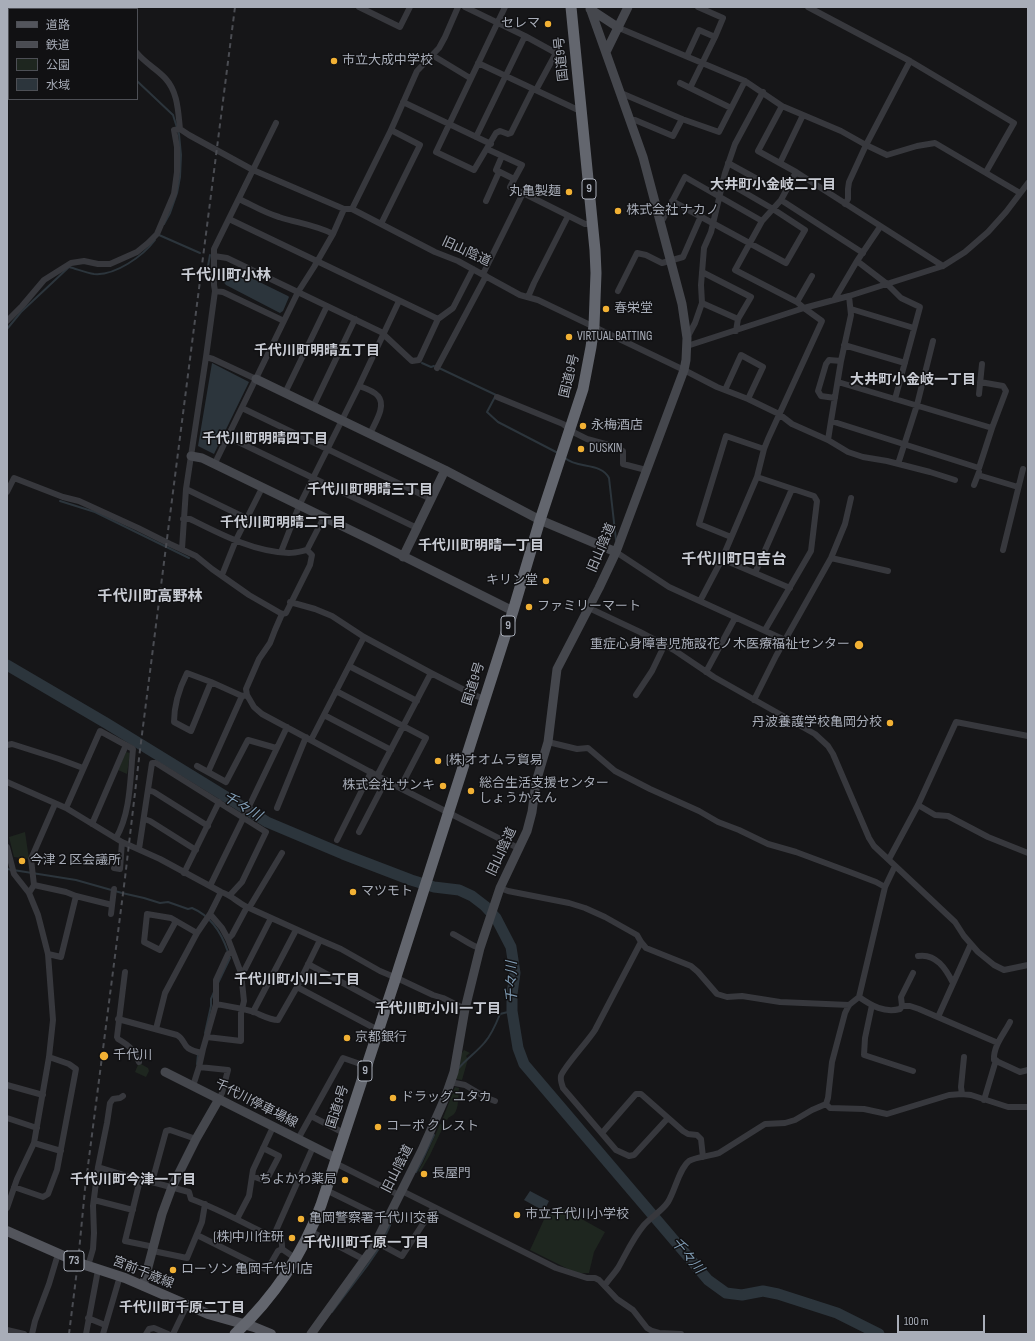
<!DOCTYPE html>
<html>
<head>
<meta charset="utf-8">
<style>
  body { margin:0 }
  #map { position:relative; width:1035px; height:1341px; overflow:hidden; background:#161618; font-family:"Sofia Sans Condensed","Noto Sans JP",sans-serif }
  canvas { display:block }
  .frame { position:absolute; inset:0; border:8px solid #a8adb8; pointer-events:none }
  .legend { position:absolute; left:8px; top:8px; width:130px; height:92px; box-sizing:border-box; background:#111113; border:1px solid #4d4f55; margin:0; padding:5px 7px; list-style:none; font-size:12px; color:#a8adb8 }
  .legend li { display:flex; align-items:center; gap:8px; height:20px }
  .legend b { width:20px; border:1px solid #4d4f55 }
  .scale { position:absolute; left:897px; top:1315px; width:88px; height:18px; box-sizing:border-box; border:2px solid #a8adb8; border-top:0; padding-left:5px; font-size:12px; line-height:14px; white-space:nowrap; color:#a8adb8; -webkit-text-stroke:3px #111113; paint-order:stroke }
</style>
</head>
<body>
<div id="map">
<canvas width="1035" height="1341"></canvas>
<div class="frame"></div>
<ul class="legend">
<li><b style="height:5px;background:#53555c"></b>道路</li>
<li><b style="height:5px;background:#4a4c52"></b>鉄道</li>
<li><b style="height:11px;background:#1e261f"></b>公園</li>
<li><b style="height:11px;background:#2c353c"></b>水域</li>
</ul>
<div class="scale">100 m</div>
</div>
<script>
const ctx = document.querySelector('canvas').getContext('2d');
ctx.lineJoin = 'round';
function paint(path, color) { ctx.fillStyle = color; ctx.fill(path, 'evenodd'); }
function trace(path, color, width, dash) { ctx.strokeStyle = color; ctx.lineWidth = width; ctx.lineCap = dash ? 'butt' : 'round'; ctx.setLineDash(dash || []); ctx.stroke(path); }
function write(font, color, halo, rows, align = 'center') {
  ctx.font = font + ' "Sofia Sans Condensed","Noto Sans JP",sans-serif'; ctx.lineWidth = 3; ctx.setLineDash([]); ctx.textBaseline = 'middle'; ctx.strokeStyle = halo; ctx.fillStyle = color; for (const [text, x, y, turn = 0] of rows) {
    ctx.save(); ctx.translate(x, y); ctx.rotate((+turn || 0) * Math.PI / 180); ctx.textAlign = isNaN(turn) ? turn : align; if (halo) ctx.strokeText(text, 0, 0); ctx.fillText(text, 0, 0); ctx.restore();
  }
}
paint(new Path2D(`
  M126,752l4,1 -3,21 -9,-4z
  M25,832l4,27 -15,-2 -5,-20z
  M464,1050l6,3 -4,3 2,3 -6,21 -7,-1 4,-22z
  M141,1064l7,4 1,3 -3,6 -11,-5 3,-7z
  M455,1087l4,1c-1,7 0,21 -5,26 -3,3 -5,2 -7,6l-4,-2z
  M440,1124l4,1 -14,30 -10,17 -2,-1 5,-8z
  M560,1207l45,25 -11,20 -5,21h-13l-46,-23 17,-37 8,3z`), '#1e261f');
paint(new Path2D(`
  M224,269l13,2 51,25 1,1 -6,14 -3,2 -54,-28 -4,-5z
  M212,363l37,19 -35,72 -16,-8z
  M530,1191l19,10 -5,10 -20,-11z`), '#2c353c');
trace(new Path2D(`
  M64,7v2
  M137,81l36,34 6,19 2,21 -1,22 -3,16 -7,20 -6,11
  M159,235l41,18
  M208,266l2,-11
  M7,329l14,-17 48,-45c8,2 17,6 25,7 21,2 49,-18 61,-34
  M422,363l9,4 3,-1
  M439,368l57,27 -9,17 11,10 58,30
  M565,458c12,11 36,4 44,20l7,62
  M60,501l35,11 94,46
  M7,869l69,11 46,13 22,5 16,5 8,-1 20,7 4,-1c19,8 30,26 36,44
  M218,983l12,-25 -1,-2
  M205,1033l6,-27v-7l3,-7
  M197,1064l1,-10
  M458,1069c8,-10 19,-17 27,-27 7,-8 11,-18 15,-28l12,-3
  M416,1172l5,-9 13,-28
  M332,1312l35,-46 13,-19 17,-37`), '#2c353c', 2);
trace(new Path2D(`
  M7,665l99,58 161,99 76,32 68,26 23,7 25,3 13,6 13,10 11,12 15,29 4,26 -3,21v17l6,37 6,16 184,216 18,13 16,2 21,-4 15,3 59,19 42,21`), '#2c353c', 11);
trace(new Path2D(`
  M119,7v2
  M359,7l41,20 10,-20
  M465,7l60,29 31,17 -20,37
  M505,7l-69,145 38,18 22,-37 4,-2 8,3 3,-1 22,-44
  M808,7l102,54 104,62 -28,49
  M619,28l126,53 37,25 59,25 25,14 21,10 30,-9 18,-3 85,50
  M137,53c8,10 20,16 28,25 13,14 13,33 15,51l9,6 64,35 91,39h8l83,43 23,9 62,34 18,5 146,70 33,17 31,12 31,15 13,10 36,16 20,12 15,5 24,4 43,11 25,8
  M432,55l38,23
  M687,56l12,-26 16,7
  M478,63l98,46h5
  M680,83l51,25
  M690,88l25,-51 8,-19 -25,-11
  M621,93l61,26 37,13 26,-51
  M403,102l88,42
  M782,106l-24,45 38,21
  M630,120h5l38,16 9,-17
  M476,137l49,-101
  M487,149l35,16 -12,22 13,6
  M502,156l-6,14 18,9
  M728,163l31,17
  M780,163l23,-48
  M239,199c13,6 26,14 40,18 18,6 37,8 54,17
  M781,200l82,53
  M486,201l13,-29
  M672,201l114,62 19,-33 -32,-21 -50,-29
  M845,204l3,-5v-10l1,-7 17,-37 44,-84
  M352,209l39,-79 26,-59 22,-23 6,-11 13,-30
  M229,219l209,100
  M660,221l3,-2 22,-42 77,44
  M381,224l39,-79 -29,-15
  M880,227l-23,34 30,23 14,14 19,9 -25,92
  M214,256l13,2 154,74 31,29 7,-1 19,-41 15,-11 20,-39
  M702,272l49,25 -13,22
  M483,274l40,-81 62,31h7
  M215,291l8,1 61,29
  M618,291l19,-38 9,2 16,8 21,-6 18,-41
  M528,297l6,-14 34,-67
  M834,300l23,-39
  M797,302l15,-26
  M851,309l63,19
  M7,321l15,-15 22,-26 27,-17 13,-2 14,3h12l27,-12 11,-9 9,-9 17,-40 3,-22v-25l-3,-17 6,-1
  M736,331l2,-12 -36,-16 -1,-18 3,-37 7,-16 14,-59 10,-29 28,-52
  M687,338l8,-15 7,-20
  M844,345l61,18
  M687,346l117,-38 45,-12 94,-30 22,-14 23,-20 18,-20 22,-29
  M206,357l7,2 43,20
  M437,368l49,-92
  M838,382l154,46 -13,40 -148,-47 10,-60 10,-46 -2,-19
  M980,382l23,4 3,5 -14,37
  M359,386c6,2 15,5 19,10 9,10 -4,28 -8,38
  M725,390l16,-35 22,12 -15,32
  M285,393l42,-87
  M979,394l3,-30
  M497,397l66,27 12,9 12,6 29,8 7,4v13l23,6
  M835,398l-14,-2 -3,-5 8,-27 3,-4 12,1
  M313,407l42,-88
  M242,408l189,91
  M228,437l189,91
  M828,440l3,-19
  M898,464l19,-59 16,-64
  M214,465l84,-173 16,-25 19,-33 11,-25
  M978,475l40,12
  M757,477l57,19 3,5 -6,50 -46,79
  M974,485l5,-13
  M186,489l60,29
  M7,492l7,-14 49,19 16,4 59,27 32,16 26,12 16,13 37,26 33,19
  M183,519h7c30,15 64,33 99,34 6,0 13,-2 18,-3l17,-33
  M731,537l-32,-13 27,-88 38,13
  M182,549l4,-60 20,-132 9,-66 -1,-6v-36l62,-126
  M307,550l5,5 -2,10 -24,48 -4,1 -7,16 -5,13 -11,16 -13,30 1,6 7,12 8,7 138,74 118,60
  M1003,550l20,-81
  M281,552l18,-46 60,-120 40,-85
  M616,552l53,35 116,53
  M831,558l57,13
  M722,559l68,29
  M755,573l37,-84
  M222,575l14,-35 26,-52
  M700,601l22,-42 35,-82 7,-28 4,-10 54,-118 -18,-13 -7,-6 -62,-32 27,-49 19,-21 15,-28 147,94
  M290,602l25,7 17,7 32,21 67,36 41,21 12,5
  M589,608l51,24 34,18 40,27 101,57 13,12 5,8 36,84 5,8 81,76 9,14 14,16 16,13 10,5 24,-5
  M349,666l68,35
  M706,672l29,-54
  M211,682l-20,49 -17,-9c0,-18 5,-33 13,-49l24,9 31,14 5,-1
  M336,691l90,47 -26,50
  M636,695l16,-24 13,-27
  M754,700l22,-44 55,-98 14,-34 6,-26
  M324,715l67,35
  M311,740l53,-103
  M548,742l29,7 11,-1 27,23 35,18 49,22 19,11 21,8 29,14 28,8 59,22 21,8 9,5
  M7,745l5,-1 47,15 24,9
  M197,766l29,16 22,-42 28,8
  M208,772l34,-76
  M377,776l54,-103
  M7,782l59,26 56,34 38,17 61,33c10,3 16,10 26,15l73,33 21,9 39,22 19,8 34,16 10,3 22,11
  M148,790l6,2 54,34
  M918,805l17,10 13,1 40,21 40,16
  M66,808l34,-77 33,18c-3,29 -2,63 -17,89
  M277,808l29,-71
  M144,819l6,2 46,29
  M92,824l34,-79
  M359,832l27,-52
  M337,840l34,-68
  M7,847l7,27 15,19 9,22 10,39 5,66 -4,37 -15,86 -17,36 -10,29
  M139,849l13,-86h4l110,69 -24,50 -12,13
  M889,859l29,-54 38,-83 72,14
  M114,868l6,1 2,-27
  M184,873l35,-71
  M34,885l32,7 10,4 36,9
  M210,886l43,-88 34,-71
  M500,888l8,3 61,12 16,5 20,9 32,18 4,7 5,6 45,18 7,6 19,22 10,3 15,-1 38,6 69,3
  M29,893l5,-8 -3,-26 24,-55
  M249,908l33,-55
  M111,914l3,-25
  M176,921l-16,29 -16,-8 3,-28 24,4 26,15
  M453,934c9,4 18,12 27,14
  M228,939l4,-4 15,-28
  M641,942l-46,88c-6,10 -32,38 -34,46 -1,4 1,8 2,12l53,62 13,6 5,-1 34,-37
  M48,954l13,3 15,-61
  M918,956c18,-3 28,13 35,27
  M308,964l72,39 7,2
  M125,972l-8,65 1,2c12,7 15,10 21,23
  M241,973l4,-4 26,-51
  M297,987l81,43
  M859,997c13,9 25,16 41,12l2,-3h8l9,3 79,34
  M216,1004v-24l12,-26 5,-2
  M872,1005l-7,33 -1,17 49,16
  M902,1006l-1,-9 12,-24
  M253,1012l43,-82
  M938,1017l32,-71
  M118,1019l59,16c7,4 6,9 11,13 4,3 9,4 14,5
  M1010,1022c-6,12 -17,24 -16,38l26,12 8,-2
  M156,1029l9,-36 32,-60 13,-19 11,-22
  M207,1037l34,4v-28l3,-12 -3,-28 -13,-34 -6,-11 -12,-14
  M199,1067l29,3 -6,23 -3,6
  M450,1082l15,3 22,13 8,3
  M7,1085l36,10
  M193,1086l6,-19 4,-18 13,-45c11,2 23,4 35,7 9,3 18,9 27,9l19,-33 23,-47
  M962,1094l-1,-7 3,-30
  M984,1100l12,-40
  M826,1104l2,-6 4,-36 13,-49 4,-8 10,-8 26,-110 10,-21
  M826,1104l4,4 34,1 23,5 62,-19 13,-1 9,1 37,12h20
  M311,1116l29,15 5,1
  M7,1118l30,10
  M602,1133l34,-39h5l42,37 5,3 9,1 4,4 2,18
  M298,1139l45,-81 23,8
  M34,1143l27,8
  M335,1163l64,32
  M98,1167l42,13 12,2 37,10 2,7c25,9 47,21 71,33 5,2 12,2 17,6 4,3 3,7 3,11
  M252,1176l14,5 13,-25 -16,-8
  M140,1180l-15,61 29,6
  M152,1182l14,-51 4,-1 26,9
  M14,1187l29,10 5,-3 9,-24 19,-101 -7,-5 -20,-7
  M326,1190l61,30
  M402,1191l154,77 31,10h8l4,2 18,19 16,11 14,18 5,3 7,2 22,1
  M94,1200l39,10
  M237,1219l12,-23 4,-26 20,-43
  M310,1231l55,29
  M197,1235l70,35 11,-19 4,-2
  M274,1235l39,-88
  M376,1242l26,14 32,-49
  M282,1249l13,9
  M153,1251l34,7 15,-36 3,-18
  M88,1266l5,-17 1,-16 -1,-27 5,-39 9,-44 3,-20 3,-4 7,-1 3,-2
  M605,1285c4,-6 9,-11 13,-17 8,-14 15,-30 26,-43 7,-8 18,-14 24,-23 7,-11 11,-33 21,-41 6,-4 22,-5 30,-8l46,-29 20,-1 10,-3 17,-10 14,-6
  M88,1318l17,7
  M7,1330l17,4
  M32,1334l3,-13 14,-37 9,-30
  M86,1334l12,-64
  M103,1334l17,-58
  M146,1334l3,-5 5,-1 14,6
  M173,1334l14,-29`), '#37383d', 6);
trace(new Path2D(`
  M590,9l29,19
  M606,52l22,-45
  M256,379l189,91 95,50 76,32
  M191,456l11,2 171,83 140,70
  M403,557l42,-87
  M165,1072l171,86
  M143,1286l19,-72 10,-27 24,-48 23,-40
  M311,1334l62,-86 49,-98 23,-52 9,-26 11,-63 15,-61 20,-60 27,-57 5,-19 4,-30 12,-40 9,-73 42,-81 17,-36 68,-182 2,-10 1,-22 -5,-34 -39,-147 -53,-149`), '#45474d', 9);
trace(new Path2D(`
  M7,1231l75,33 43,14 83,36 46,13 17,7`), '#53555c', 10);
trace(new Path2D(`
  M235,1334c38,-36 68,-80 86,-129l73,-222 119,-372 27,-91 43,-131 8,-42 3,-21 2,-53 -1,-23 -24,-243`), '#63666e', 11);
trace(new Path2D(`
  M69,1334l9,-72 7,-73 40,-311 15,-128 95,-743`), '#4a4c52', 2, [5, 4]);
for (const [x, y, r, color] of [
  [548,24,4,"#f2b134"],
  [334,61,4,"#f2b134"],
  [569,192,4,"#f2b134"],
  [618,211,4,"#f2b134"],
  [606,309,4,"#f2b134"],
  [569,337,4,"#f2b134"],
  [583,426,4,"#f2b134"],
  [581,449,4,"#f2b134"],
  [546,581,4,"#f2b134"],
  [529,607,4,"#f2b134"],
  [859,645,5,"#f2b134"],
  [890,723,4,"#f2b134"],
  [438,761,4,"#f2b134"],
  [443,786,4,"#f2b134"],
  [471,791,4,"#f2b134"],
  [22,861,4,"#f2b134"],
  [353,892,4,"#f2b134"],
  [347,1038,4,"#f2b134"],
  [104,1056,5,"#f2b134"],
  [393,1098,4,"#f2b134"],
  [378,1127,4,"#f2b134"],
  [424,1174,4,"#f2b134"],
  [345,1180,4,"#f2b134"],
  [517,1215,4,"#f2b134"],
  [301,1219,4,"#f2b134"],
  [292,1238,4,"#f2b134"],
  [173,1270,4,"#f2b134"]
]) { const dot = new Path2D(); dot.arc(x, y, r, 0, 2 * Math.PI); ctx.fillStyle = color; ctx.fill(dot); trace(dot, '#111113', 1.5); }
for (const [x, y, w] of [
  [589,189,14],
  [508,626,14],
  [365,1071,14],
  [74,1261,20]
]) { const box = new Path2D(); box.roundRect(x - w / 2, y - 10, w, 20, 3); ctx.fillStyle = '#111113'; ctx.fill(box); trace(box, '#a8adb8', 1); }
write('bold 12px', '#a8adb8', null, [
  ["9",589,189],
  ["9",508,626],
  ["9",365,1071],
  ["73",74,1261]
]);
write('13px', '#a8adb8', '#111113', [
  ["セレマ",540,24,"right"],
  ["市立大成中学校",342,61],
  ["丸亀製麺",561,192,"right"],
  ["株式会社 ナカノ",626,211],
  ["春栄堂",614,309],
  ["VIRTUAL BATTING",577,337],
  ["永梅酒店",591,426],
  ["DUSKIN",589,449],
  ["キリン堂",538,581,"right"],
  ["ファミリーマート",537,607],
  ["重症心身障害児施設花ノ木医療福祉センター",850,645,"right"],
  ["丹波養護学校亀岡分校",882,723,"right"],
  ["(株)オオムラ貿易",446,761],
  ["総合生活支援センター",479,784],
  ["しょうかえん",479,799],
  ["株式会社 サンキ",435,786,"right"],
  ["今津２区会議所",30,861],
  ["マツモト",361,892],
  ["京都銀行",355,1038],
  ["千代川",113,1056],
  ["ドラッグユタカ",401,1098],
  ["コーポ クレスト",386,1127],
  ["長屋門",432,1174],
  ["ちよかわ薬局",337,1180,"right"],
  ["市立千代川小学校",525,1215],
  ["亀岡警察署千代川交番",309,1219],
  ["(株)中川住研",284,1238,"right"],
  ["ローソン 亀岡千代川店",181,1270]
], 'left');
write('13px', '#a8adb8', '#111113', [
  ["国道9号",562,59,-96],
  ["旧山陰道",466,252,25],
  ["国道9号",570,376,-76],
  ["旧山陰道",602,548,-67],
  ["国道9号",474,684,-72],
  ["旧山陰道",502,852,-65],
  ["千代川停車場線",256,1104,27],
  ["国道9号",338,1107,-72],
  ["旧山陰道",398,1169,-63],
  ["宮前千歳線",143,1273,22]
]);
write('bold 14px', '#c9ccd4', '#111113', [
  ["大井町小金岐二丁目",773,185],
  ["千代川町明晴五丁目",317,351],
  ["大井町小金岐一丁目",913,380],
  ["千代川町明晴四丁目",265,439],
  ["千代川町明晴三丁目",370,490],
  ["千代川町明晴二丁目",283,523],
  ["千代川町明晴一丁目",481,546],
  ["千代川町小川二丁目",297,980],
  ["千代川町小川一丁目",438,1009],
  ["千代川町今津一丁目",133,1180],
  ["千代川町千原一丁目",366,1243],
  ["千代川町千原二丁目",182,1308]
]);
write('italic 14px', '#7f9bb3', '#111113', [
  ["千々川",242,807,31],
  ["千々川",512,982,-90],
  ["千々川",687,1256,50]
]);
write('bold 15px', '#c9ccd4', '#111113', [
  ["千代川町小林",226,276],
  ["千代川町日吉台",734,560],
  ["千代川町高野林",150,597]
]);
</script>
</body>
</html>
